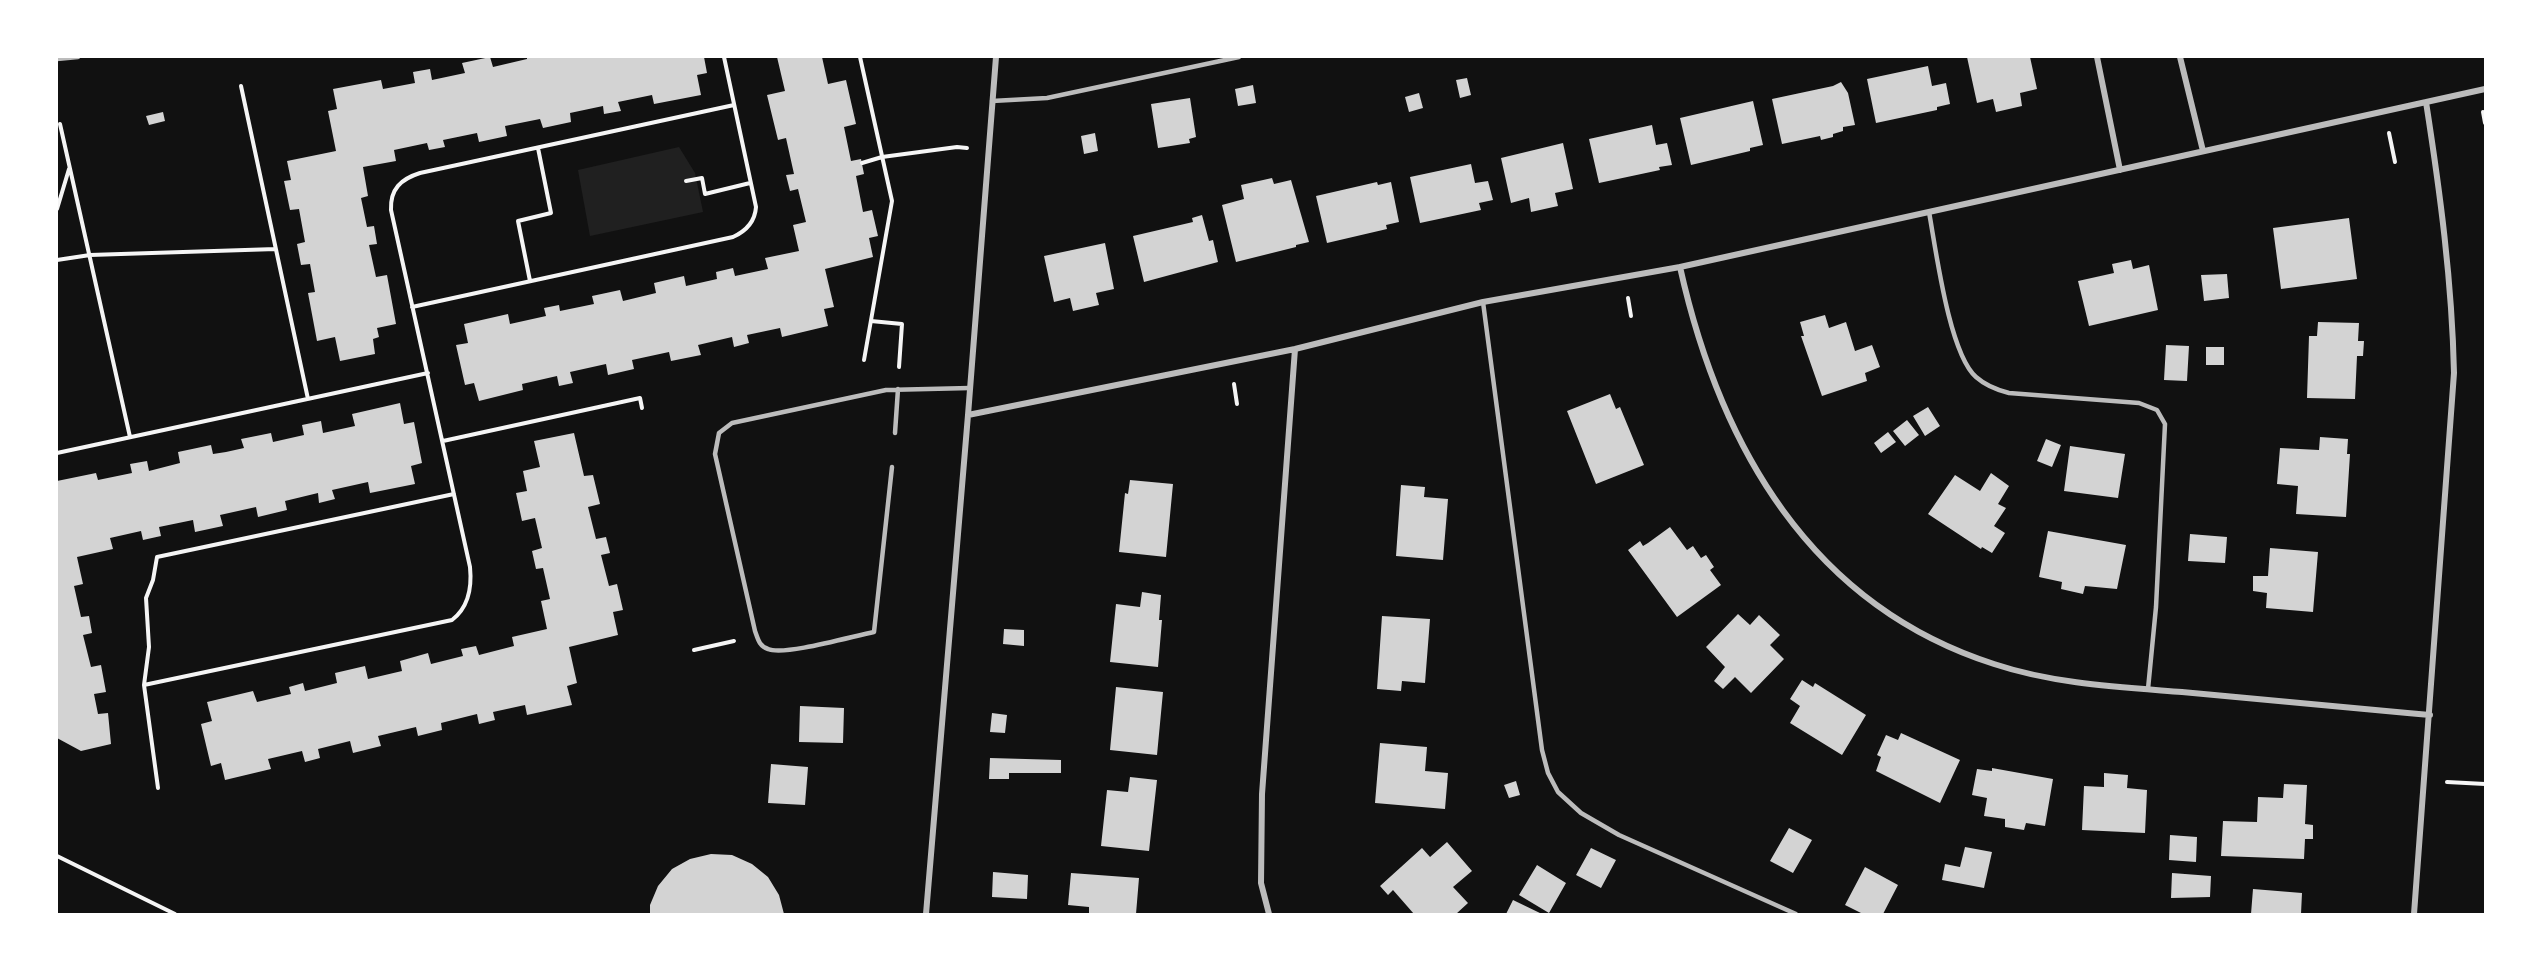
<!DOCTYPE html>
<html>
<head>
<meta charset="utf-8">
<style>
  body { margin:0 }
  #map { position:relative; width:2542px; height:971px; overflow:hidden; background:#111; font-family:"Sofia Sans Condensed",sans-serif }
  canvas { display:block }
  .frame { position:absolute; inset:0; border:58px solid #fff; pointer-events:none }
</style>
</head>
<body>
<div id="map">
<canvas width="2542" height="971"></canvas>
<div class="frame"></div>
</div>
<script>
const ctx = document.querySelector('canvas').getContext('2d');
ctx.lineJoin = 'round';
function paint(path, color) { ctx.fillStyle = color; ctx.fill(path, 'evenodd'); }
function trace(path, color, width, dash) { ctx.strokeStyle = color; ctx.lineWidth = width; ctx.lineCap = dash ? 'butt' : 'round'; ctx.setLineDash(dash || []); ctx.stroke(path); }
paint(new Path2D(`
  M679,147l16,26 8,39 -113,24 -12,-66z`), '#202020');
paint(new Path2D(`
  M490,57l3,10 34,-8v-2h177l3,16 -10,2 4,20 -47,9 -2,-9 -34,7 3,9 -17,3 -1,-8 -33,7 1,9 -28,6 -3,-9 -35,7 2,10 -28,6 -2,-9 -34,7 2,7 -16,3 -2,-7 -33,7 2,11 -33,6 5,29 -7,2 6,29 7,-1 3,18 -8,1 7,32 11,-2 9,49 -19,4 2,9 -6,2 2,15 -35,7 -5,-24 -18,4 -9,-48 7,-1 -5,-28 -9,1 -4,-21 8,-2 -6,-33 -9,1 -6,-29 7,-1 -4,-19 49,-10 -8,-40 9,-2 -4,-20 48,-9 2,9 32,-6 -2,-11 17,-3 2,11 33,-7 -3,-10z
  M777,57h45l6,27 18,-4 10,44 -12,3 7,34 10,-2 3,15 -8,2 7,36 9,-2 6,26 -9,2 4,19 -48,12 9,38 -10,2 4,17 -46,11 -2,-9 -33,7 2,8 -15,4 -2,-10 -34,8 3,10 -30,6 -2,-9 -37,8 2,9 -26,6 -2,-11 -36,8 3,11 -14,3 -2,-10 -35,8 1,6 -44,11 -5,-18 -9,2 -9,-40 12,-2 -4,-19 44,-10 2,10 36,-8 -2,-8 15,-3 1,6 34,-7 -2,-8 28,-6 3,11 33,-8 -2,-10 30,-7 2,10 31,-7 -1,-7 17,-4 2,8 33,-7 -3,-11 34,-7 -6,-26 13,-3 -8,-33 -8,2 -4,-16 8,-1 -8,-36 -8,2 -11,-45 18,-4z
  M1967,57h63l7,32 -17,4 2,13 -26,6 -3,-13 -16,4z
  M1928,66l4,20 14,-3 4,21 -13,3v3l-61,13 -9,-44z
  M1467,78l4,17 -11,3 -4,-18z
  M1841,82l7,11 7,32 -12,2v4l-10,3v3l-12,3 -1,-4 -38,8 -10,-45 61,-13z
  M1253,85l3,18 -18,3 -3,-17z
  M1419,93l4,15 -14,4 -4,-15z
  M1190,98l6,39 -7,2 1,4 -32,5 -7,-44z
  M1753,101l10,44 -13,3v3l-59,14 -11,-47z
  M163,112l2,9 -16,4 -3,-9z
  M1652,125l4,20 11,-2 5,22 -13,2 1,3 -61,13 -10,-44z
  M1095,133l3,18 -14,3 -3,-18z
  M1563,143l10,46 -18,4 3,13 -27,6 -2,-14 -18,5 -10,-45z
  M1471,164l4,19 13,-2 5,19 -14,3 2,7 -61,13 -10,-46z
  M1272,178l2,6 17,-4 18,62 -13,3v2l-60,15 -14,-57 22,-6 -3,-14z
  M1377,182l1,3 13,-3 8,40 -13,3 1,4 -60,14 -11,-47z
  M1202,215l7,26 4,-1 5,22 -74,20 -11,-46 60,-14 -1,-4z
  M2349,218l8,61 -76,10 -8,-61z
  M1105,243l9,46 -18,4 3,12 -26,6 -3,-13 -16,4 -10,-46z
  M2131,260l2,9 16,-4 9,45 -69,16 -11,-45 36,-8 -2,-9z
  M2227,274l2,24 -25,3 -3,-26z
  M1825,315l4,13 17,-6 9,29 17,-6 8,22 -15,6 2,8 -45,15 -21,-60h3l-4,-14z
  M2318,322l41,1 -1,18h6l-1,15h-6l-2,43 -48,-1 2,-62h8z
  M2166,345l23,1 -2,35 -23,-1z
  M2206,347h18v18h-18z
  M1610,394l6,15 4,-2 24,58 -48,19 -29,-73z
  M400,403l4,21 10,-2 8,41 -11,3 4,18 -45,9 -2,-11 -36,8 3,9 -16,4 -1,-10 -33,8 2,9 -29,7 -2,-10 -36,8 3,11 -28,6 -2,-12 -34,7 2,9 -18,4 -2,-9 -31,7 3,11 -36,8 6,27 -9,2 7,31 8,-1 3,17 -9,2 8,32 10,-2 5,27 -12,2 4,20 10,-1 3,31 -30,7 -24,-13v-257l39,-8 2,7 34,-7 -2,-9 17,-3 2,10 31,-8 -2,-11 33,-7 2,9 13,-2 18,-4 -3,-9 30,-6 2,9 31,-7 -2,-10 19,-4 2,12 32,-7 -3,-12z
  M1928,407l12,19 -15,10 -12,-20z
  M1907,420l12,15 -14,11 -12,-15z
  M1888,432l8,10 -15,11 -7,-10z
  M574,433l10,43 9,-1 7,29 -12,3 8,32 10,-2 4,16 -9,2 8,31 8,-2 6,26 -10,2 5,23 -49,12 8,36 -10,3 5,19 -45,10 -2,-10 -32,7 2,8 -16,4 -2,-10 -36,9 1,7 -24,6 -2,-9 -38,9 3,10 -28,7 -3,-12 -32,8 2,9 -15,4 -3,-11 -34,8 3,10 -46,11 -4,-17 -10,3 -10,-42 11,-3 -5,-19 46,-11 4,11 34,-8 -2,-7 14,-4 2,8 32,-8 -2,-10 30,-7 3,13 34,-8 -2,-10 28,-8 3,11 32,-8 -2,-7 15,-3 3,9 35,-9 -2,-9 35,-8 -6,-28 9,-2 -7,-31 -7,1 -4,-18 10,-3 -7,-30 -13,3 -6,-28 11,-2 -4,-20 17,-4 -6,-26z
  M2320,437l28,2 -1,15h3l-4,63 -50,-3 2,-28 -21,-2 3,-36 39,2z
  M2046,439l15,6 -9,22 -15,-6z
  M2070,446l55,8 -7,44 -54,-7z
  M1991,473l18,13 -11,18 8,4 -12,18 11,7 -13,20 -10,-6 -1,2 -53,-35 27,-39 25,16z
  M1130,480l43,4 -7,73 -47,-5 6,-59 3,1z
  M1401,485l24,2 -1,10 24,2 -5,61 -47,-4z
  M1670,527l17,23 6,-4 8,12 5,-3 8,12 -4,3 11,15 -44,32 -49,-67 12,-9 3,5 5,-3z
  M2048,531l78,14 -9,44 -32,-3 -2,8 -22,-5 1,-7 -23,-5z
  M2190,534l37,3 -2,26 -37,-2z
  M2270,548l48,4 -5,60 -47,-4 1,-15 -14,-2v-15h15z
  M1142,592l19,3 -2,25h3l-4,47 -48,-5 6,-58 24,3z
  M1738,614l12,11 9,-10 21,20 -10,10 14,14 -33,34 -16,-16 -12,12 -9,-8 11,-14 -19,-20z
  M1382,616l48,3 -5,64 -23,-2 -1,10 -24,-2z
  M1004,629l20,1v16l-21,-2z
  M1802,680l11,7 2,-4 51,32 -24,40 -52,-32 10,-17 -10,-7z
  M1116,687l47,5 -6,63 -47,-5z
  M800,706l44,2 -1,35 -44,-1z
  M992,713l15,2 -2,18 -15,-1z
  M1901,733l59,27 -20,43 -64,-32 5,-14 -4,-2 9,-20 12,5z
  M1380,743l47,4 -2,24 23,2 -3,36 -70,-6z
  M990,758l71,2v13h-52v6h-20z
  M771,764l37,3 -3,38 -37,-2z
  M1992,768l61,11 -8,47 -19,-3 -2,7 -19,-3v-8l-21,-3 3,-18 -15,-3 5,-26 15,2z
  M2104,773l24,2 -1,13 20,2 -2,43 -63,-3 2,-44 20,1z
  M1130,777l27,3 -8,71 -48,-5 6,-56 21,2z
  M1516,781l4,14 -11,3 -5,-13z
  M2284,784l23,1 -2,39 8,1v14h-8l-1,20 -83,-3 2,-35 34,1 1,-25 25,1z
  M1789,828l23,12 -19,33 -23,-12z
  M2170,835l27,2 -1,25 -27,-2z
  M1447,842l25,29 -19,16 15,16 -12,11h-42l-21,-24 -5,5 -8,-9 42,-38 8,9z
  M1965,847l27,5 -8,36 -42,-8 3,-16 15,3z
  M1591,848l25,12 -15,28 -25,-13z
  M711,854l21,1 20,9 16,13 11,18 5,19h-134v-9l8,-19 14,-17 18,-10z
  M1537,865l29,18 -17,30 -30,-18z
  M1865,867l33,18 -15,29h-20l-18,-9z
  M993,872l35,3 -1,24 -35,-2z
  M1071,873l68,5 -3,36h-47v-7l-21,-2z
  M2172,873l39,3 -1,21 -39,1z
  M2253,889l49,4 -1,21h-50z
  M1513,900l29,14h-36z`), '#d3d3d3');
trace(new Path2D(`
  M860,57l32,144 -28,159
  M241,86l67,313
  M2483,112l2,11
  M60,124l70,313
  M2389,133l6,29
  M862,163l20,-6 75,-10 10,1
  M686,181l16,-3 3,16 45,-11
  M57,209l12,-40
  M57,260l33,-5 186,-6
  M530,281l-12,-60 33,-8 -13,-65
  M1628,298l3,18
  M412,307l321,-70c13,-6 22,-15 23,-30l-32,-150
  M871,321l31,3 -3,43
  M1234,384l3,20
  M443,441l197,-43 2,10
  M57,453l371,-80
  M694,650l40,-9
  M144,685l308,-65c17,-13 20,-33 18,-53l-79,-357c-1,-21 10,-31 29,-37l314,-68
  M2447,782l38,2
  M158,788l-14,-103 5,-38 -3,-49 7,-18 4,-23 297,-63
  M57,856l118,58`), '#f5f5f5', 4);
trace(new Path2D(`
  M57,59l21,-2
  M992,101l55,-3 192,-41
  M1929,212c7,38 20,141 47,165 9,8 21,13 33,16l130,10 18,7 8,14 -9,183 -8,82
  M1483,302l59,448 6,23 10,19 23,21 38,22 177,79
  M895,433l3,-44
  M892,467l-18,165c-21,4 -89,24 -106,17 -9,-3 -10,-10 -13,-18l-40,-177 4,-21 13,-10 154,-33 84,-2`), '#bcbcbc', 4.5);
trace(new Path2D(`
  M2097,57l23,113
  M2180,57l23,94
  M1680,267c40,179 130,338 314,397 60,20 125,23 188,28 82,8 165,16 248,23
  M968,415l327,-66 188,-47 197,-35 805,-178
  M926,914l42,-499 28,-358
  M1269,914l-8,-31 1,-89 33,-445
  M2414,914l40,-541c-2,-92 -14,-181 -28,-271`), '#bcbcbc', 6);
</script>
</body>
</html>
